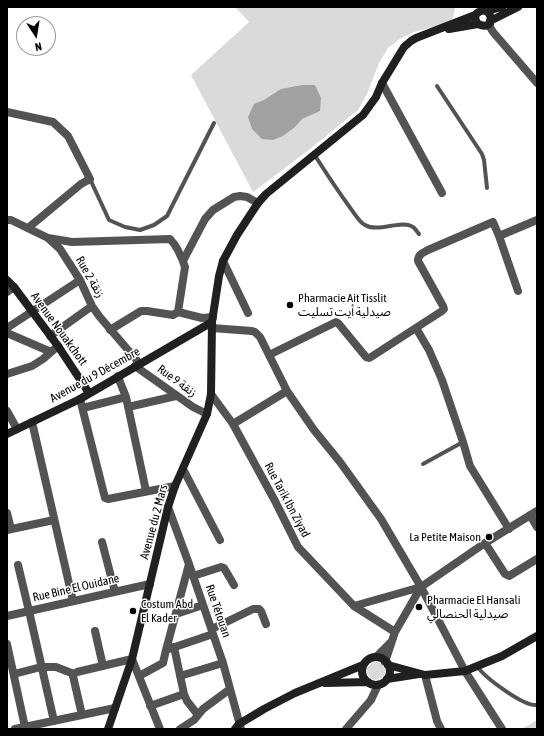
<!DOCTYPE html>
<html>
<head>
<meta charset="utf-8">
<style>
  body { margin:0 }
  #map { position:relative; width:544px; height:736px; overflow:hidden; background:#fff; font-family:"Asap Condensed",sans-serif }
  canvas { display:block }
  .frame { position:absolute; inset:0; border:8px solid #000; pointer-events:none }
  .north { position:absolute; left:16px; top:16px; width:40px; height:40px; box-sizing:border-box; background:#fff; border:1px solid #999; border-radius:50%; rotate:168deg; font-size:11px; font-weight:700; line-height:16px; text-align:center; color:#000 }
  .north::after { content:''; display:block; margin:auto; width:14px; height:18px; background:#000; clip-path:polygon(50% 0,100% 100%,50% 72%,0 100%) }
</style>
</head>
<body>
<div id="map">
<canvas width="544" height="736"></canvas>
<div class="frame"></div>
<div class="north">N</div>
</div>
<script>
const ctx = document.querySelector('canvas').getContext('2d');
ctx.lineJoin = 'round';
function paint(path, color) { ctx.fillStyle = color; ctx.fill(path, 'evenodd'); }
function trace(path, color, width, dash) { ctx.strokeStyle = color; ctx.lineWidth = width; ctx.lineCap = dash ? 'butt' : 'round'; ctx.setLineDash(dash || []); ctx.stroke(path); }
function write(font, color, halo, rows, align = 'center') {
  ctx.font = font + ' "Asap Condensed","Noto Sans Arabic",sans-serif'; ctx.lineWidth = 3; ctx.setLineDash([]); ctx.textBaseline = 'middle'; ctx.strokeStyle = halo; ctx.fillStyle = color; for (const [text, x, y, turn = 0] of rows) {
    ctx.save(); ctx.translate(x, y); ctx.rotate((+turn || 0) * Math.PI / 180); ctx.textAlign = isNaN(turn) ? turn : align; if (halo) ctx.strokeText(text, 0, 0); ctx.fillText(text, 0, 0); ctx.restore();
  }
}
paint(new Path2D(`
  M235,7h219l1,2 -3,11 -8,4 -30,8 -14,7 -12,9 -9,15 -12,31 -9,16 -48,39 -57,43 -62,-117 58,-53z
  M367 671a9 9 0 1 1 18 0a9 9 0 1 1-18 0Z
  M537,720v9h-15z`), '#dadada');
paint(new Path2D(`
  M302,85h13l6,13 -1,13 -18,8 -7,8 -12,9 -10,4 -11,-1 -10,-10 -4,-12 6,-13 10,-4 17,-11z`), '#a1a1a1');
trace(new Path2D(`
  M437,86l45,68 2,6 3,28
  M314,154c12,19 24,37 37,55 4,5 8,13 14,16 13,8 37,-6 48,2 3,2 4,5 6,7
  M90,179l19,41 16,7 15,3 14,-5 13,-9 47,-93
  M423,464l40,-22
  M477,666c7,11 47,41 60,39`), '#535353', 4);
trace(new Path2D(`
  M490,22v5l3,5 44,51
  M382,83l60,110
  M7,112l46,10 15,14 22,43 -9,5 -53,44
  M7,220h4l37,18 12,11 20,31 12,26 7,10 41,48
  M499,236l38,-16
  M48,238l24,4 98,-3c7,7 12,19 15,28l-7,45
  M183,261l22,-42 8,-9 21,-13 6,-1 7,1 11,6
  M223,261l25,52
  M7,292l7,-5
  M7,328l73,-48
  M212,328l40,3 3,1 5,5 27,54 27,39 26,32 41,57 40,68 44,84 37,58
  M416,328l13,22 13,30 21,62 7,24 39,63
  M110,330l31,-19h6l26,4 5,-3 24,6 11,-1
  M7,333l44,19
  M50,336l42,-30
  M269,355l67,-33 2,1 28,34 3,1 2,-1 71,-46 2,-2 -1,-3 -25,-45c0,-7 5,-8 10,-11l65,-28 6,14 19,55
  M135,366l58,41 14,7
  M7,374l25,-8 11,-7 15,-13
  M118,376l2,6 6,15 20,94
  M211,394l22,30 42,77 23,46 56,59 41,26
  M80,399l25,99 3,1 67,-13
  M128,407l48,-11
  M83,408l43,-11
  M7,411l10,18
  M32,422l41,179
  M233,424l54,-33
  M183,469l37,71
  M168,507l21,57 34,99 18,66
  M7,513l4,16
  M530,515l7,12
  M7,530l47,-10
  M102,542l13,50
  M485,543l20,31 4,2 28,-17
  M18,565l11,46 25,110
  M193,576l28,-9 3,1 10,17
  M354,606l67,-19
  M176,614l27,-9
  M7,616l143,-32
  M212,629l41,-20h6l2,2 5,13
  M95,631l8,35
  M7,644l18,83
  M174,647l10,47 3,7 11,14
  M166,650l23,-86
  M376,657l15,-15
  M385,662l10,-30 26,-45 64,-44 52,-32
  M14,674l27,-7h15l18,7
  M425,675l12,46 4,8
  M139,676l24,-13 3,-13 47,-16
  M180,676l43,-13
  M150,706l34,-12
  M82,715l-9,-39 1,-2 3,-2 55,-13 28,70
  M15,729l100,-21
  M180,729l14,-9 9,-11 27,-20
  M346,729l25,-29 7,-15`), '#535353', 8);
trace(new Path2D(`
  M487,11l15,-4
  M490,21l28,-14
  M449,29l29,-5c20,9 14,-24 -2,-10l-1,5 3,5
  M7,280l7,7 44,59 31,47
  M7,434l73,-35 132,-77
  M362 671a14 14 0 1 1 28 0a14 14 0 1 1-28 0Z
  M388,665l37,10 40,-4 37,-15 35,-20
  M387,679l32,-5
  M325,683l43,-1
  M108,729l24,-70 36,-152 7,-21 32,-72 4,-20 1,-72 7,-46 4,-15 14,-26 21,-32 8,-9 97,-79 13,-18 6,-14 22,-36 7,-6 5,-3 59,-23
  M235,729l4,-5 25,-15 31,-16 68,-28`), '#202020', 8);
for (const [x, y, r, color] of [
  [290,305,4,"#000"],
  [489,537,4,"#000"],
  [419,607,4,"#000"],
  [133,611,4,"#000"]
]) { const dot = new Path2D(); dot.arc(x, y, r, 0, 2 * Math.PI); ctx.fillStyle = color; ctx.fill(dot); trace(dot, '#fff', 1.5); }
write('12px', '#000', '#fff', [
  ["Rue 2 زنقة",90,277,60],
  ["Avenue Nouakchott",59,329,54],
  ["Avenue du 9 Décembre",95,375,-29],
  ["Rue 9 زنقة",177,381,36],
  ["Rue Tarik Ibn Ziyad",287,500,62],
  ["Avenue du 2 Mars",154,522,-75],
  ["Rue Bine El Ouidane",76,588,-13],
  ["Rue Tétouan",218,611,71]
]);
write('12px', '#000', '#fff', [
  ["Pharmacie Ait Tisslit",298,298],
  ["صيدلية أيت تسليت",298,312],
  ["La Petite Maison",481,537,"right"],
  ["Pharmacie El Hansali",427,600],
  ["صيدلية الحنصالي",427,614],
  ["Costum Abd",141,604],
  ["El Kader",141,618]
], 'left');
</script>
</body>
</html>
